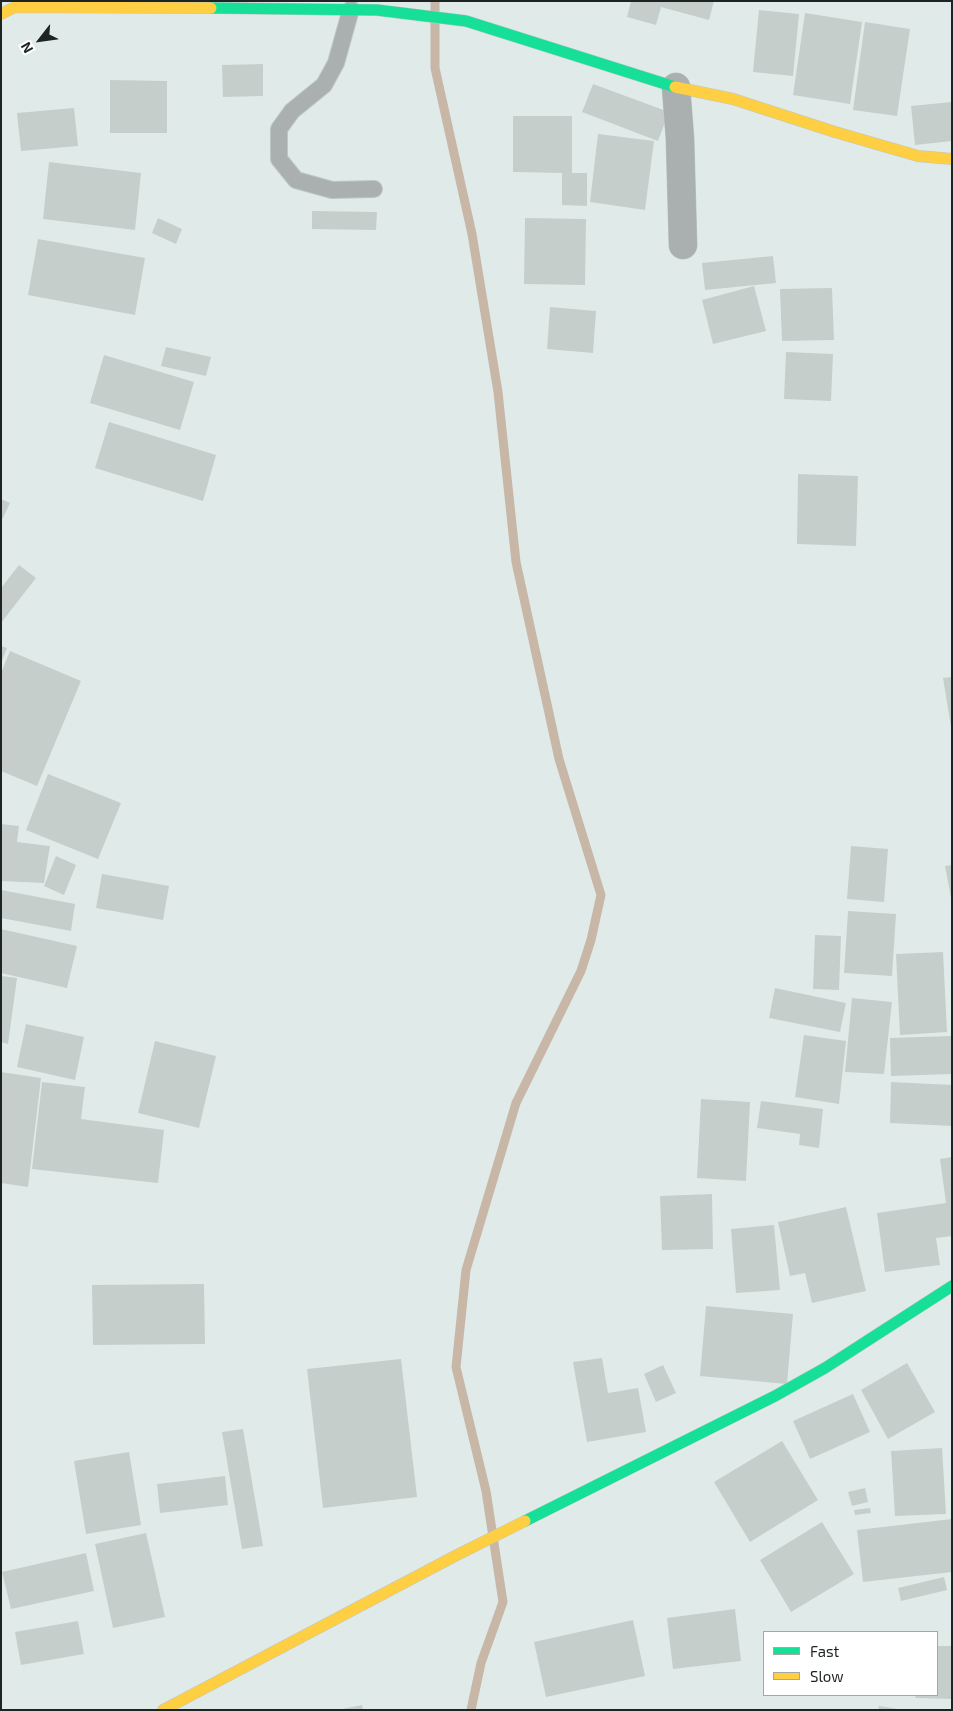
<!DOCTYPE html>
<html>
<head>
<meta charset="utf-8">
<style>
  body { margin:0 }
  #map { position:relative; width:953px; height:1711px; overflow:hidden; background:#e0ebe9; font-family:"Exo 2",sans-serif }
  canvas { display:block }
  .frame { position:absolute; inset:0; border:2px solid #1d2423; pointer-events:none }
  .legend { position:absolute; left:763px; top:1631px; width:175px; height:65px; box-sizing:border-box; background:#fff; border:1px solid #a5a7a7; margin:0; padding:6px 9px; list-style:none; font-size:15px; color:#1d2423 }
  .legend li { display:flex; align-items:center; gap:10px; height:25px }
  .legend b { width:25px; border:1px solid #a5a7a7 }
  .north { position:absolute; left:15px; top:15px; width:50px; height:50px; -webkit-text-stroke:4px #fff; paint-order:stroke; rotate:240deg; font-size:14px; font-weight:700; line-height:20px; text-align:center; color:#1d2423 }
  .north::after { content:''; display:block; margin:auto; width:18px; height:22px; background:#1d2423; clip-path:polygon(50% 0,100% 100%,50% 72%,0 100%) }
</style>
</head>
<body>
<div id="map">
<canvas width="953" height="1711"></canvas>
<div class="frame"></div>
<ul class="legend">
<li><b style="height:6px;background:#16e098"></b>Fast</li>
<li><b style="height:6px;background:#ffcf43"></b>Slow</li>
</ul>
<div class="north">N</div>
</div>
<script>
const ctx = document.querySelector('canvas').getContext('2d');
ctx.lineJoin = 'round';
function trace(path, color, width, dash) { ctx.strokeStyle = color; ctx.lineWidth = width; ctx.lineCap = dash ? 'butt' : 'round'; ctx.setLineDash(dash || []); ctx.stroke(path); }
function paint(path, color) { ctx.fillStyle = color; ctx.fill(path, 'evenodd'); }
trace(new Path2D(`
  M435,1v67l37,166 26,158 18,170 43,197 42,136 -10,45 -10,31 -65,132 -50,167 -10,97 30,124 17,111 -22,61 -10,47`), '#c8b6a7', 9);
paint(new Path2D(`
  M631,1h83l-5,19 -48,-13 -5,18 -29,-8z
  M759,10l40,4 -6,62 -40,-4z
  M805,13l57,9 -12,82 -57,-9z
  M865,22l45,7 -13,87 -44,-6z
  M263,64v32l-40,1 -1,-32z
  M110,80l57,1v52h-57z
  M593,84l76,28 -11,29 -76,-29z
  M952,102v39l-37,4 -4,-39z
  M74,108l4,38 -57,5 -4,-38z
  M513,116h59v57h15v33l-25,-1v-32l-49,-1z
  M598,134l56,7 -9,69 -55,-8z
  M49,162l92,11 -6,57 -92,-11z
  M312,211l65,1 -1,18 -64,-1z
  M158,218l24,11 -6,15 -24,-11z
  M525,218l61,1 -1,66 -61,-1z
  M38,239l107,19 -10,57 -107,-20z
  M773,256l3,27 -71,7 -3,-27z
  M754,286l12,45 -53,13 -11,-44z
  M832,288l2,52 -52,1 -2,-52z
  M550,307l46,4 -3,42 -46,-4z
  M166,347l45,10 -5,19 -45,-10z
  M786,352l47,2 -2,47 -47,-2z
  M104,355l90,27 -14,48 -90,-27z
  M109,422l107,33 -13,46 -108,-33z
  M798,474l60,2 -2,70 -59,-2z
  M1,499l9,4 -9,19z
  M19,565l17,13 -35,45v-35z
  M1,646l6,2 -6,15z
  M10,651l71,30 -44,105 -36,-15v-98z
  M952,677v50h-1l-8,-49z
  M48,774l73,29 -23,56 -72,-29z
  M1,824l18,2 -2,16 33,4 -6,37 -43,-2z
  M851,846l37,3 -4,53 -37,-3z
  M56,856l20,9 -12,30 -20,-9z
  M952,865v32l-1,1 -6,-32z
  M102,874l67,12 -6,34 -67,-12z
  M1,890l74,14 -4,27 -70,-13z
  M848,911l48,3 -4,62 -48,-3z
  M1,929l76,17 -10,42 -66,-15z
  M815,935l26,1 -2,54 -26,-1z
  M943,952l4,80 -47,3 -4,-81z
  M1,976l16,2 -9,66 -7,-2z
  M775,988l71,15 -6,29 -71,-14z
  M852,998l40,4 -8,72 -39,-2z
  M26,1024l58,13 -9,43 -58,-13z
  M804,1035l42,6 -7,63 -44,-7z
  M952,1036v38l-61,2 -1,-38z
  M155,1041l61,15 -17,72 -61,-15z
  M1,1072l40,6 -13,109 -27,-4z
  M42,1082l43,5 -4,32 83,11 -6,53 -126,-14z
  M891,1082l61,3v41l-62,-3z
  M701,1099l49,3 -4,79 -49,-3z
  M761,1101l62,8 -4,39 -20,-3 1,-11 -43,-6z
  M952,1157v79l-16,2 4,27 -55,7 -8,-59 69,-10 -6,-44z
  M712,1194l1,55 -51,1 -2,-54z
  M846,1207l20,84 -54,12 -7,-30 -15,3 -12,-54z
  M774,1225l6,65 -44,3 -5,-64z
  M204,1284l1,60 -112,1 -1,-60z
  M706,1306l87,8 -6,70 -87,-8z
  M602,1358l6,35 30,-5 8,44 -59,10 -14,-80z
  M401,1359l16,138 -94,11 -16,-139z
  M907,1363l28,49 -47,27 -27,-49z
  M663,1365l13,28 -20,9 -12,-28z
  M853,1394l17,38 -60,27 -17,-38z
  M243,1429l20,117 -21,3 -20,-117z
  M782,1441l36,59 -68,42 -36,-60z
  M942,1448l4,66 -51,2 -4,-65z
  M129,1452l12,73 -55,9 -12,-73z
  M225,1476l3,29 -68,8 -3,-29z
  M865,1488l3,14 -16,4 -4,-14z
  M870,1508l1,5 -16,2 -1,-5z
  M952,1519v53l-89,10 -6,-52z
  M822,1522l32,52 -63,38 -31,-52z
  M146,1533l19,84 -52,11 -18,-84z
  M86,1553l8,38 -83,18 -9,-37z
  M944,1577l3,13 -46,11 -3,-13z
  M735,1609l6,52 -68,8 -6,-51z
  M633,1620l12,56 -99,21 -12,-55z
  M78,1621l6,33 -63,11 -6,-33z
  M937,1646h15v53l-37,-1 1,-3h21z
  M362,1705l1,5h-21v-1z
  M879,1706l19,3v1h-20z`), '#c6cecc');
const lane = new Path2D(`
  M351,9l-15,54 -12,22 -32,26 -13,18v30l17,21 36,10 42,-1`);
const street = new Path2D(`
  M676,87l4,52 3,106`);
const fast = new Path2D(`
  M211,8l166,2 89,11 209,66
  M525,1521l250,-125 50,-28 127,-82`);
const slow = new Path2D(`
  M1,14l14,-7 196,1
  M675,87l58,12 102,33 83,24 34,3
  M163,1710l292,-154 70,-35`);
trace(lane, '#bec6c5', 18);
trace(street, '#bec6c5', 29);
trace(fast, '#bec6c5', 12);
trace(slow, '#bec6c5', 12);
trace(lane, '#aab0af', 16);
trace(street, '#aab0af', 28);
trace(fast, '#16e098', 11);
trace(slow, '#ffcf43', 11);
</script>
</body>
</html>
